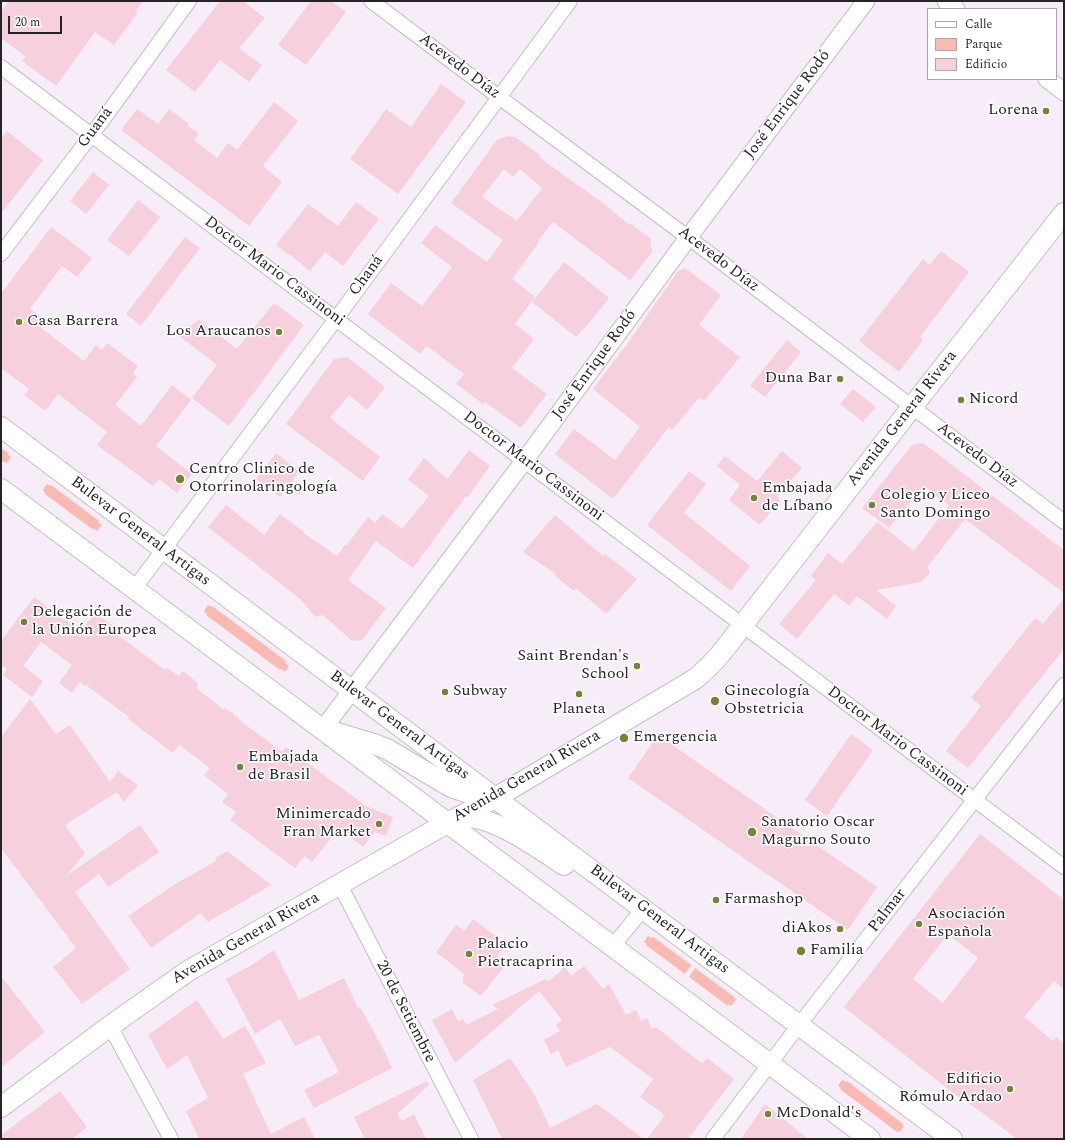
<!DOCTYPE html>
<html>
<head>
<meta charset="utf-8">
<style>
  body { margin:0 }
  #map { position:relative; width:1065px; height:1140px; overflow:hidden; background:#f7edf8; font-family:Spectral,serif }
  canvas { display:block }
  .frame { position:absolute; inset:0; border:2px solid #272428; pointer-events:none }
  .legend { position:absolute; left:927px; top:8px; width:130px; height:72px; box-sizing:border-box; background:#fff; border:1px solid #a9a7a9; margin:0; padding:5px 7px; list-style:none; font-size:12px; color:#272428 }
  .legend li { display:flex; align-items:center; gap:8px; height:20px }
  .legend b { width:20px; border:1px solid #a9a7a9 }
  .scale { position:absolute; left:8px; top:16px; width:54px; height:18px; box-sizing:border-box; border:2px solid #272428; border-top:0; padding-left:5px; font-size:12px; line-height:14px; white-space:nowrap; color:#272428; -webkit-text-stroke:3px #fff; paint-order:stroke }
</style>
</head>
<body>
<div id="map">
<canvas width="1065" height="1140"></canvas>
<div class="frame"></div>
<ul class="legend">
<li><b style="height:5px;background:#fff"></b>Calle</li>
<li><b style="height:11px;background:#fabab2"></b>Parque</li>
<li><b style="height:11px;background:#f6d0dd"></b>Edificio</li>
</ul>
<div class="scale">20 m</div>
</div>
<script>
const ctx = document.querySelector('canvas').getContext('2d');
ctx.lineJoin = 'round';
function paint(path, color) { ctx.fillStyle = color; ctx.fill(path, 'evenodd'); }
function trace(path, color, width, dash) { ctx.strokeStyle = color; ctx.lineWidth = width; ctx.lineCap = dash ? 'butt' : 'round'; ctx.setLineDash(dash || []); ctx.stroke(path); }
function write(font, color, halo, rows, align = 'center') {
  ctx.font = font + ' Spectral,serif'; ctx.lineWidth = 3; ctx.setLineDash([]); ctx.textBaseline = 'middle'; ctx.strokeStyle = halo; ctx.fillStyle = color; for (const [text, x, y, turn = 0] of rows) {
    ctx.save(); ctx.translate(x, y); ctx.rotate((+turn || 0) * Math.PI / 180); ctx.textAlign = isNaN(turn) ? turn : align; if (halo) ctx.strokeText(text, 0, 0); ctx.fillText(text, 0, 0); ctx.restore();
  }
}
paint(new Path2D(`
  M1,448l7,5v2l3,2 -4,6 -4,-2 -1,1 -1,-1z
  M47,484l3,2 1,-1 48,36 -1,1 4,3 -5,6 -4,-3 -1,1 -47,-35v-1l-2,-3z
  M208,605l3,2 1,-1 74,55 -1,2 4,3 -4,6 -4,-3 -1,1 -74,-55 1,-1 -3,-3z
  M648,936l3,2 2,-1 38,28 -6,9 -39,-29 1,-1 -3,-2z
  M695,968l39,29v1l2,2 -5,6 -2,-2 -1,2 -39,-29z
  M842,1080l4,2 1,-1 56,43 -1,1 2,1 -4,6 -2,-1 -1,1 -57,-43 1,-1 -3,-2z`), '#fabab2');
paint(new Path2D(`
  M9,1h134l-8,11 2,2 -23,31 -19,-13 -39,54 -34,-25 4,-4 -25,-19v-26z
  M220,1h23l22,17 -26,30 23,17 -13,17 -29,-22 -25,32 -29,-22z
  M311,1h20l15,11 -40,53 -28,-20z
  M441,84l25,18 -68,92 -48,-35 36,-50 25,18z
  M274,102l24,19 -35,45 19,16 -33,44 -128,-96 16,-21 21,15 11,-15 20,15 -1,2 11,8 -5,6 23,18 11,-15 9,7z
  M7,131l36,29 -42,54v-75z
  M508,136l7,1 6,4 20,15 -1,2 63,45 26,22 1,-2 20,15 2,14 -22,28 -77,-58 -15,19 1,1 -27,37 23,18 -20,27 19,15 -22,29 35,26 -26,34 -36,-26 -2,2 -27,-20 8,-10 -37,-28 -7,8 -52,-40 23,-31 31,23 30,-39 -31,-24 14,-18 52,37 16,-22 -52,-37 46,-63zM504,169l9,8 7,-8 22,19 -25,33 -35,-24z
  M93,172l16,13 -23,29 -16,-13z
  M138,200l22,17 -31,39 -22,-16z
  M356,202l23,17 -36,47 -18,-14 -15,19 -21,-17v1l-13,-10 32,-41 30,22z
  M51,227l41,31 -15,19 -15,-11 -32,43 11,8 -5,7 48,37 12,-16 6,5 5,-7 31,23 -5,7 4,4 -22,28 26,21 31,-41 19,15 -35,46 36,28 -15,19 -18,-14 -6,7 -56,-41 10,-13 -49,-38 -13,17 -21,-16 5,-6 -28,-21v-74z
  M185,237l15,11 -59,78 -15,-12z
  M941,251l28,21 -49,65 3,3 -24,32 -40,-31 64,-82 7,6z
  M564,262l45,36 -19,24 -14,15 -44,-35z
  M685,268l36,27 -22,30 41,32 -35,43 -6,-2 -27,32 -3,-3 -56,72 -58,-45 19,-25 41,31 25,-33 -47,-38 37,-49 48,-69z
  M274,303l30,22 -75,101 -37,-28 25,-33 -39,-30 21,-15 38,29z
  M787,340l14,12 -36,45 -15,-11z
  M347,357l38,30 -18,23 -18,-15 -19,23 50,39 -17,24 -77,-57 48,-65z
  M853,389l23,18 -13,15 -23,-18z
  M923,443l141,107v43l-99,-74 -37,47 2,7 -9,9 -45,8 20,16 -9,13 -30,-23 -7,10 -16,-12 -37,45 -18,-15 37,-44 -5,-4 17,-23 14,11 35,-42 37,29 35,-46 -25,-19 -35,42 -27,-20 50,-63z
  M469,450l21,16 -22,31 -2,-1 -53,72 -37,-27 -28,39 38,28 -24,32 -10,1 -29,-26 -7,2 -6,-6 -4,-6 -7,-7 -91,-71 18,-22 38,30 16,-21 24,18 -1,1 34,23 8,-11 1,1 22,-29 7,6 7,-9 20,15 27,-33 -21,-16 16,-22 23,21z
  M782,451l20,17 -25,29 3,3 -20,25 -31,-25 11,-15 -23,-19 8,-10 32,25z
  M276,453l23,18 -19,26 -24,-18z
  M689,471l17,13 -22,29 66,53 -19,25 -84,-66z
  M555,515l48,41 2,-2 32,25 -31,35 -30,-26 -2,3 -19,-15 1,-2 -33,-22z
  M34,597l46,35 15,-19 23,16 -3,4 50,37 2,-2 12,8 4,-5 15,12h-1l1,1 -2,4 28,22 1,-2 14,10 -1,1 44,33 4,-5 80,59 27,11 -7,19 -11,-4 -12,15 -24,-19 -27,34 -8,-6 -9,12 -65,-48 6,-8 -14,-10 6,-8 -24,-19 6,-7 -31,-23 -6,8 -45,-34 1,-2 -43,-32 -1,1 -5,-4 -8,11 -13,-10 13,-18 -31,-23 -18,24 20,15 -11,16 -29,-22 4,-6 -6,-4v-24z
  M1064,598v51l-96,119 -22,-17 35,-45 -10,-8 64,-80 8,6z
  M30,699l26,35 14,-9 40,57 8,-11 20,14 -14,17 -7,-10 -52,33 20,28 -19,23 74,-51 19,27 -51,35 -9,-13 -24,18 55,77 -48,35 -29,-37 23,-19 -75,-100v-111z
  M851,734l22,16 -46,66 -22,-16z
  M658,735l219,152 -29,43 -220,-152z
  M980,834l84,66v89l-10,-8 -30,36 29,24 3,-4 8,7v95h-47l-37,-28 -27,-18 -109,-86zM948,934l30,24 -35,45 -30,-24z
  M227,851l44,34 -63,37 -7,-9 -50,35 -23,-32 49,-33 39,-22 -1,-3z
  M473,919l33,25 -9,12 10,7 -26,33 -18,-13v-6l2,-2 -29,-23 20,-27 8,6z
  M274,950l25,50 45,-22 14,30 2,-1 26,47 6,14 -78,40 -10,-18 35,-18 -20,-37 -24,11 -15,-27 -25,15 -29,-55 24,-13z
  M584,966l19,23 6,-5 17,31 10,-5 5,11 6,-3 5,11 4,-2 46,37 5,-6 27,21 -46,60h-41l18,-24 -25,-18 13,-18 -43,-32 -44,20 -8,-17 -7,4 -7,-14 16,-9 -4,-6 6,-5 -23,-29 -84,72 -23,-43 20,-11 6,12 5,-2 3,6 32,-16 -6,-4 54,-26 2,3 17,-15 6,9z
  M1,976l44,56 -44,35z
  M197,1000l26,39 22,-13 21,37 -23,11 28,60 33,-17 11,22h-116l-13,-28 22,-13 -21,-43 -20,14 -19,-34z
  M510,1058l24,36 16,34 47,-24 47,35h-142l-29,-59z
  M427,1081l2,4 -32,29 5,7 12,-7 12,25h-61l-11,-22z
  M60,1091l27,36 -15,12h-71v-4z
  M765,1104l43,35h-67z`), '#f6d0dd');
const minor = new Path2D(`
  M371,1l128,96 214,159 351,266
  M1,67l1063,800
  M1,254l104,-137 84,-116
  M134,589l202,-270 234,-318
  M340,885l131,254
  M613,946l30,-37
  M110,1026l61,113
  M713,1139l86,-114 265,-340`);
const tertiary = new Path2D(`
  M946,1l10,8
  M1047,79l17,13
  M323,729l201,-268 164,-223 178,-237`);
const secondary = new Path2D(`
  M1,427l642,482 309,230
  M1,489l869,650
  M334,732l40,12 13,5 64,38 21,7 19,3
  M457,819c28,-10 83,30 107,46
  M1,1107l109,-81 78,-55 259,-148 48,-25 200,-119c19,-15 33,-34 47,-53l170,-219 152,-194`);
trace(minor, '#c7bdc8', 16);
trace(tertiary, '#c7bdc8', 19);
trace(secondary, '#c7bdc8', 22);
trace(minor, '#fff', 14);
trace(tertiary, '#fff', 17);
trace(secondary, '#fff', 20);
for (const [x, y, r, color] of [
  [1046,111,4,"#738433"],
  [19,322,4,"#738433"],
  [279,332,4,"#738433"],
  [840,379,4,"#738433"],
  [961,400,4,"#738433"],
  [180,479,5,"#738433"],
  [754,498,4,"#738433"],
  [872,505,4,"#738433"],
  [24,622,4,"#738433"],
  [637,666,4,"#738433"],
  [445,692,4,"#738433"],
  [579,694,4,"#738433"],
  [715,701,5,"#738433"],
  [624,738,5,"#738433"],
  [240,767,4,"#738433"],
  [379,824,4,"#738433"],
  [752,832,5,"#738433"],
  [716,900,4,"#738433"],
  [919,924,4,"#738433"],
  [840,929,4,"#738433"],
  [801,951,5,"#738433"],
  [469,954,4,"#738433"],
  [1010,1089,4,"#738433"],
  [768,1114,4,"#738433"]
]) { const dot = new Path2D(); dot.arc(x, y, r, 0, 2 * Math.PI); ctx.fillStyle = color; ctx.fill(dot); trace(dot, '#fff', 1.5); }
write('16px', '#272428', '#fff', [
  ["Acevedo Díaz",459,67,37],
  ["José Enrique Rodó",788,105,-53],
  ["Guaná",96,128,-53],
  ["Acevedo Díaz",718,260,37],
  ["Doctor Mario Cassinoni",274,272,37],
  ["Chaná",367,276,-54],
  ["José Enrique Rodó",595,365,-54],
  ["Avenida General Rivera",903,419,-52],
  ["Acevedo Díaz",977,456,37],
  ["Doctor Mario Cassinoni",533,467,37],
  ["Bulevar General Artigas",140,532,37],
  ["Bulevar General Artigas",399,726,37],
  ["Doctor Mario Cassinoni",897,742,37],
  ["Avenida General Rivera",527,777,-30],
  ["Palmar",888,911,-52],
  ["Bulevar General Artigas",659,920,37],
  ["Avenida General Rivera",246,939,-30],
  ["20 de Setiembre",405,1012,63]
]);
write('16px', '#272428', '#fff', [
  ["Lorena",1038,111,"right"],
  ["Casa Barrera",27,322],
  ["Los Araucanos",271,332,"right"],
  ["Duna Bar",832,379,"right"],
  ["Nicord",969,400],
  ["Centro Clinico de",189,470],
  ["Otorrinolaringología",189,488],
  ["Embajada",762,489],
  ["de Líbano",762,507],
  ["Colegio y Liceo",880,496],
  ["Santo Domingo",880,514],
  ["Delegación de",32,613],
  ["la Unión Europea",32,631],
  ["Saint Brendan's",629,657,"right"],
  ["School",629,675,"right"],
  ["Subway",453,692],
  ["Ginecología",724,692],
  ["Obstetricia",724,710],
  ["Planeta",579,710,"center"],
  ["Emergencia",633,738],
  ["Embajada",248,758],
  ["de Brasil",248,776],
  ["Minimercado",371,815,"right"],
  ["Fran Market",371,833,"right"],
  ["Sanatorio Oscar",761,823],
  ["Magurno Souto",761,841],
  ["Farmashop",724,900],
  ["Asociación",927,915],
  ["Española",927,933],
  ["diAkos",832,929,"right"],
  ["Palacio",477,945],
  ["Pietracaprina",477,963],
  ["Familia",810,951],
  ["Edificio",1002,1080,"right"],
  ["Rómulo Ardao",1002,1098,"right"],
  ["McDonald's",776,1114]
], 'left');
</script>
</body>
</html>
